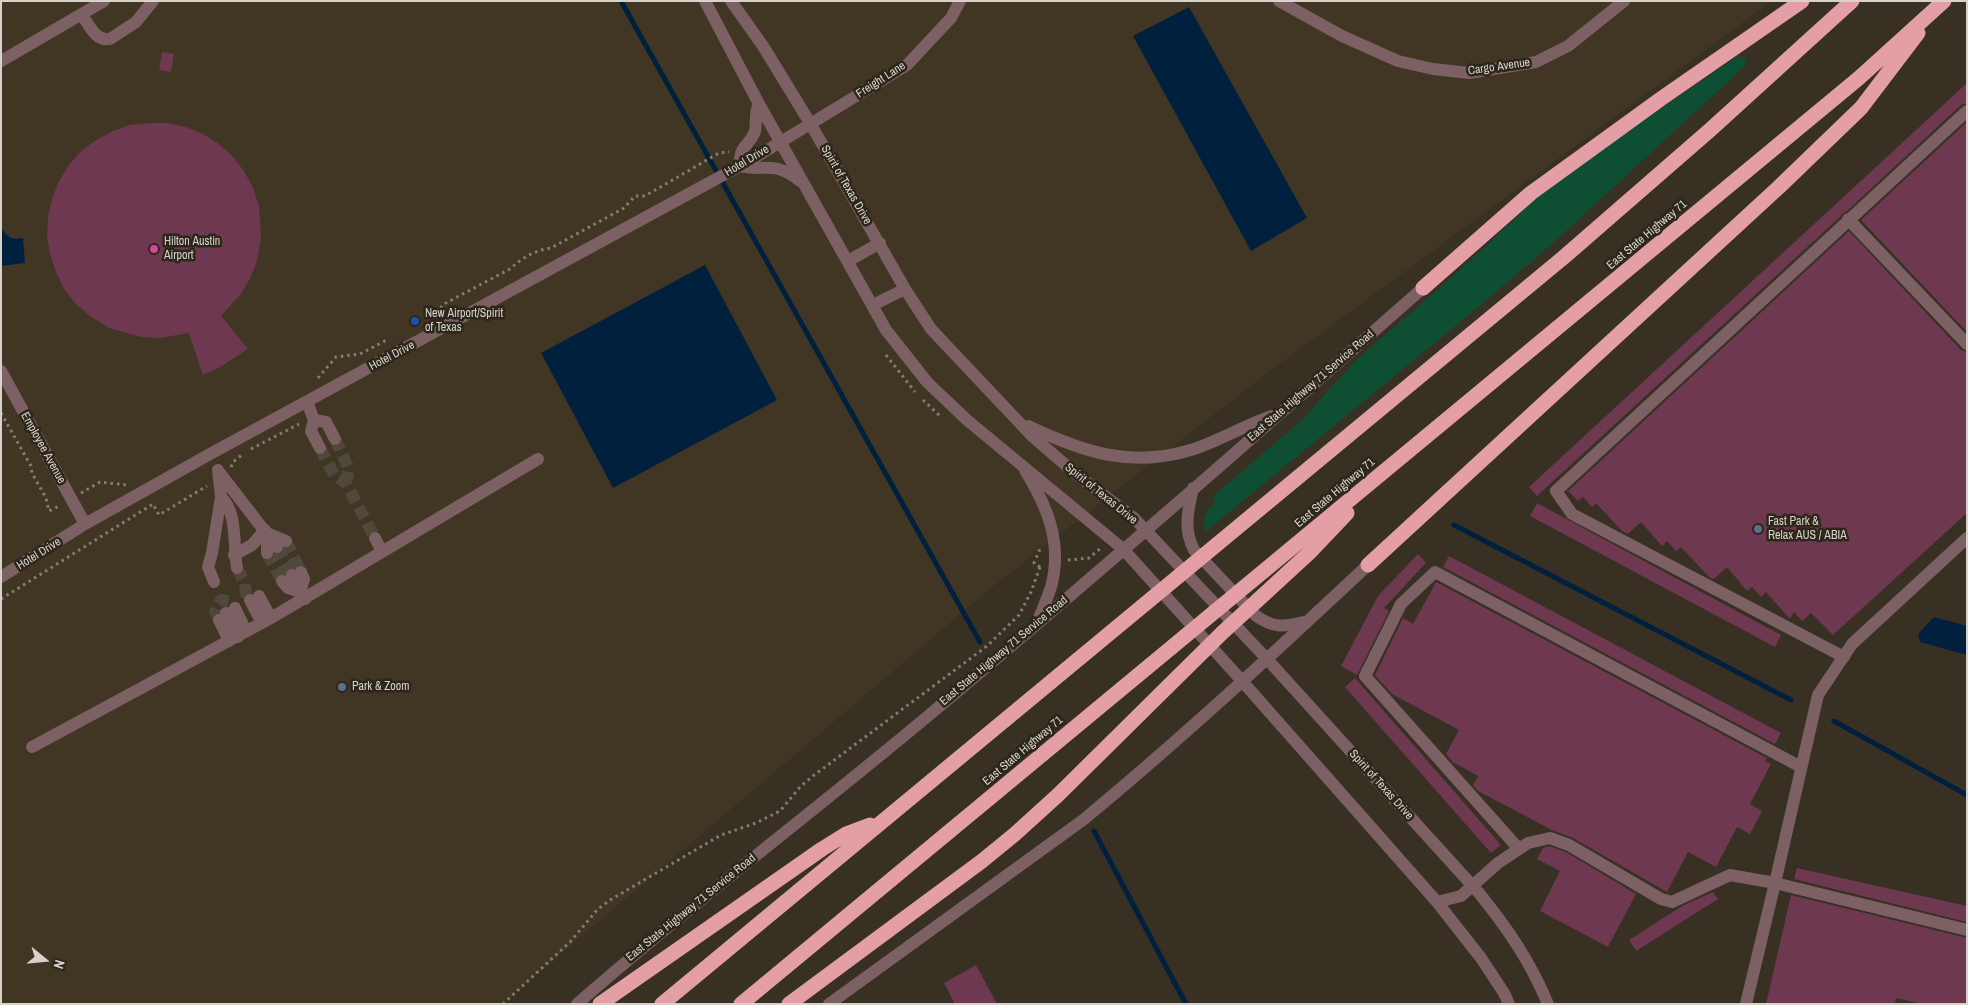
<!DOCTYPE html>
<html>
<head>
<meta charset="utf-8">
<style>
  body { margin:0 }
  #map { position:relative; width:1968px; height:1005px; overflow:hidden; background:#373023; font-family:"Archivo Narrow",sans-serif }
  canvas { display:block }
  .frame { position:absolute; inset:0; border:2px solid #d7d3cb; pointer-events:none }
  .north { position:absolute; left:20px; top:935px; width:50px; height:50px; -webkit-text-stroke:4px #2d261a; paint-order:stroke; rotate:107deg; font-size:14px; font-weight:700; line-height:20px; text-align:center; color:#d7d3cb }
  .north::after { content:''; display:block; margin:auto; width:18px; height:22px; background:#d7d3cb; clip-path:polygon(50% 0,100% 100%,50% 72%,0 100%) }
</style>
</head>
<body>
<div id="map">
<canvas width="1968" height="1005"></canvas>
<div class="frame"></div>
<div class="north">N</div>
</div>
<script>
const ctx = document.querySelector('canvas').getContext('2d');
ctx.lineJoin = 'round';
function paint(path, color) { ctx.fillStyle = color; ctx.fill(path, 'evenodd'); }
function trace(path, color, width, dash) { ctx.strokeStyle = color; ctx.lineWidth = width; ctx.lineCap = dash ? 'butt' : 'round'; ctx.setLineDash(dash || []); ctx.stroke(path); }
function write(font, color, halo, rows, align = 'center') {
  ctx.font = font + ' "Archivo Narrow",sans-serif'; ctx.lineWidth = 5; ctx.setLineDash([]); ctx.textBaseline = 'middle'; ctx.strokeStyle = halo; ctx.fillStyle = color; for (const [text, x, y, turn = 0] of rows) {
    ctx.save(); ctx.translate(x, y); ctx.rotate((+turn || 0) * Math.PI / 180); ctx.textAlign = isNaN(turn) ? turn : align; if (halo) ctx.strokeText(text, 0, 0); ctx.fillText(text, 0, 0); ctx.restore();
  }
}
paint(new Path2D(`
  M1,1h1771l-502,370 -279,217 -489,416h-501z`), '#403623');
paint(new Path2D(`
  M1738,56l8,2v7l-195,180 -74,63 -272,224c-3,-13 2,-22 11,-31l-4,-4 90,-77 45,-50 19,-19 83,-71 90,-84 64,-48z`), '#0e4f34');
paint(new Path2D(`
  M1189,7l118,211 -56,33 -118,-215z
  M1,227c6,10 10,13 22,11l2,25 -24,3z
  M705,265l72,135 -164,88 -72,-135z
  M1934,617l33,9v29l-47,-13 -2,-8z`), '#01203d');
trace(new Path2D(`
  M621,1l359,641
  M1454,525l337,175
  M1834,721l133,74
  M1094,831l92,173`), '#01203d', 5);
paint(new Path2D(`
  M162,52l12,2 -3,18 -12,-2z
  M1967,83v20l-6,2 -114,106 -4,2 -3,4 -303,279 -8,-9z
  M1967,122v210l-106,-112z
  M149,123h19l18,4 17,7 16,10 14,13 11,14 9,17 6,18 2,32 -4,23 -7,18 -10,16 -19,21 27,33 -28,18 -17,8 -14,-42 -29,5 -19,-1 -32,-9 -19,-12 -14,-12 -12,-15 -8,-17 -6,-18 -3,-18 1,-19 4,-18 7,-18 10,-16 12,-14 15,-11 17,-9 17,-6z
  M1849,231l112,119 6,2v161l-134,122 -22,-22 -9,8 -8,-9 -4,7 -24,-27 -5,5 -9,-10 -5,4 -20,-24 -13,12 -5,-2 -28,-30 -5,4 -9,-10 -5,5 -21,-24 -13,12 -6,-3 -26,-28 -4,4 -9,-10 -5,4 -10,-10z
  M1537,503l244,132 -6,12 -245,-131z
  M1418,554l8,9 -42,45 5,3 -32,64 -16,-9 37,-70z
  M1449,556l332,177 -6,11 -332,-177z
  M1436,582l331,176 -2,3 6,3 -21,40 12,7 -12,23 -13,-7 -21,40 -28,-15 -21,40 -94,-54 -21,-8 -74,-39 -5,-6 5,-9 -25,-14 -7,-8 13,-24 -67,-36 -17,-19 28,-57 10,6z
  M1355,678l146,167 -10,8 -146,-166z
  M1549,846l17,6 70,42 -28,53 -68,-36 20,-40 -23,-12 6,-11z
  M1797,868l170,38v16l-173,-43z
  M1713,892l5,7 -82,52 -7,-11 53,-34z
  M1791,895l176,43v66h-45l-26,-6 -1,6h-129z
  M976,965l21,39h-42l-11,-21z`), '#6e3850');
trace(new Path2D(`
  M335,439l14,30 -3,14
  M320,448l14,27 12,8 29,55
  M286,541l15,31
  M277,547l15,28
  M267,553l15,28
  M237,568l8,15 1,11 4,6
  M219,620l-4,-9 6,-11 11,2 3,6`), '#4f483c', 12, [12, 6]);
trace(new Path2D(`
  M438,314l4,-9 68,-36c12,-11 25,-19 41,-21l73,-40 11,-12h10l74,-43 10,-1
  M886,355l29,37
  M318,378l18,-21 24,-3 25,-13h4
  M923,400l17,16
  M1,413l30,53 1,7 14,25 3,13 12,-6
  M251,449l48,-25
  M231,467l2,-5 10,-8
  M81,493l19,-11 27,3
  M1068,560l21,-2 12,-10
  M1040,567l-6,-4 6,-14
  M1,599l152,-95 6,11 48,-29
  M503,1004l67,-62 28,-33 12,-9 111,-65 35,-12 24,-12 21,-25 12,-10 174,-130 32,-31 12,-23 9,-25`), '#847e74', 3, [2.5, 4]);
trace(new Path2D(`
  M705,1l54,103 127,226 41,52 40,38 156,129 119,132 195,221 44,56 23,35 5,11
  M731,1l32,45 47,77 95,166 26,40 101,107 44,38 58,44 133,141 212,234c29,36 51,68 69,111
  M1279,1l63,35 56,25 35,8 36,4 67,-11 32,-16 56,-45
  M82,15c7,10 14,27 28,24l26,-17 17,-21
  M1,61l103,-60
  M739,166c27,6 35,-6 61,15
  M739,166c1,-4 1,-12 3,-15 4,-8 10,-10 13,-20 2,-9 -1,-20 4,-27
  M1848,219l119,125
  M848,261l32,-18
  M873,305l32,-16
  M1,371l84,153
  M307,402l7,18 -3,11 9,17
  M314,420l12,2 9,17
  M1028,426c55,26 104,43 166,23 27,-9 51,-24 78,-33
  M1025,470c22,36 38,73 26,117 -4,12 -9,24 -14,36
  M219,472l58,75
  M1193,488c-5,22 -10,41 1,62l61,65c20,15 31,11 53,6
  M221,497c17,15 12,50 16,71
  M375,538l7,14
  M1967,538l-115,106 -34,51 -43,188 192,47
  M267,553v-20l19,8
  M234,555l18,-10 13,-15
  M292,575l13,24
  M1,577l84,-53 125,-70 541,-294 156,-95 44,-47 9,-17
  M282,581l6,7 12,4
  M214,582l-6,-15 4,-14 9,-56 -3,-27
  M300,592l4,-13 -3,-7
  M259,596l12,22
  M250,600l12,23
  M235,608l11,23
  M226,613l12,24
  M219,620l10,21
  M1844,657l-272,-143 -16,-23 411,-380
  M32,747l239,-129 267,-159
  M1519,849l-154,-173 36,-72 34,-32 366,195
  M1437,902l24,-6 37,-33 30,-20 22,-5 19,7 92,54 11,3 58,-27 45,8 -29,121
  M577,1004c112,-98 231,-188 345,-283 169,-141 335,-287 501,-433
  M829,1004l254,-184c98,-81 192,-168 285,-255`), '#7c6063', 12);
trace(new Path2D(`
  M1423,288l108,-95 131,-95 140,-97
  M1368,565l411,-378 82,-79 57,-75
  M600,1004l222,-155 24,-15 24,-9
  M662,1004l902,-747 146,-127 142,-129
  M741,1004l1118,-926 85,-77
  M789,1004l193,-143 33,-27 43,-39 164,-162 87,-80 38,-40`), '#e39ea6', 15);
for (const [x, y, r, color] of [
  [154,249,5,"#d1479c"],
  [415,321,5,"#1a4fb4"],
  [1758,529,5,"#5c6f8a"],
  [342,687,5,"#5c6f8a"]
]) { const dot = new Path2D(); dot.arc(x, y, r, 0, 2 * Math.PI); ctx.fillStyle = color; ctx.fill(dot); trace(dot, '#2d261a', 2); }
write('12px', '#d7d3cb', '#2d261a', [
  ["Cargo Avenue",1499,67,-8],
  ["Freight Lane",881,80,-33],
  ["Hotel Drive",747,161,-31],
  ["Spirit of Texas Drive",846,185,60],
  ["East State Highway 71",1647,235,-40],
  ["Hotel Drive",392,356,-28],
  ["East State Highway 71 Service Road",1311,386,-41],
  ["Employee Avenue",43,448,61],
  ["East State Highway 71",1335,493,-40],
  ["Spirit of Texas Drive",1101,494,39],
  ["Hotel Drive",39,554,-32],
  ["East State Highway 71 Service Road",1004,651,-40],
  ["East State Highway 71",1023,751,-40],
  ["Spirit of Texas Drive",1381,785,48],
  ["East State Highway 71 Service Road",691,908,-39]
]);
write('12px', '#d7d3cb', '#2d261a', [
  ["Hilton Austin",164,242],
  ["Airport",164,256],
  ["New Airport/Spirit",425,314],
  ["of Texas",425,328],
  ["Fast Park &",1768,522],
  ["Relax AUS / ABIA",1768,536],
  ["Park & Zoom",352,687]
], 'left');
</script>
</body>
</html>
